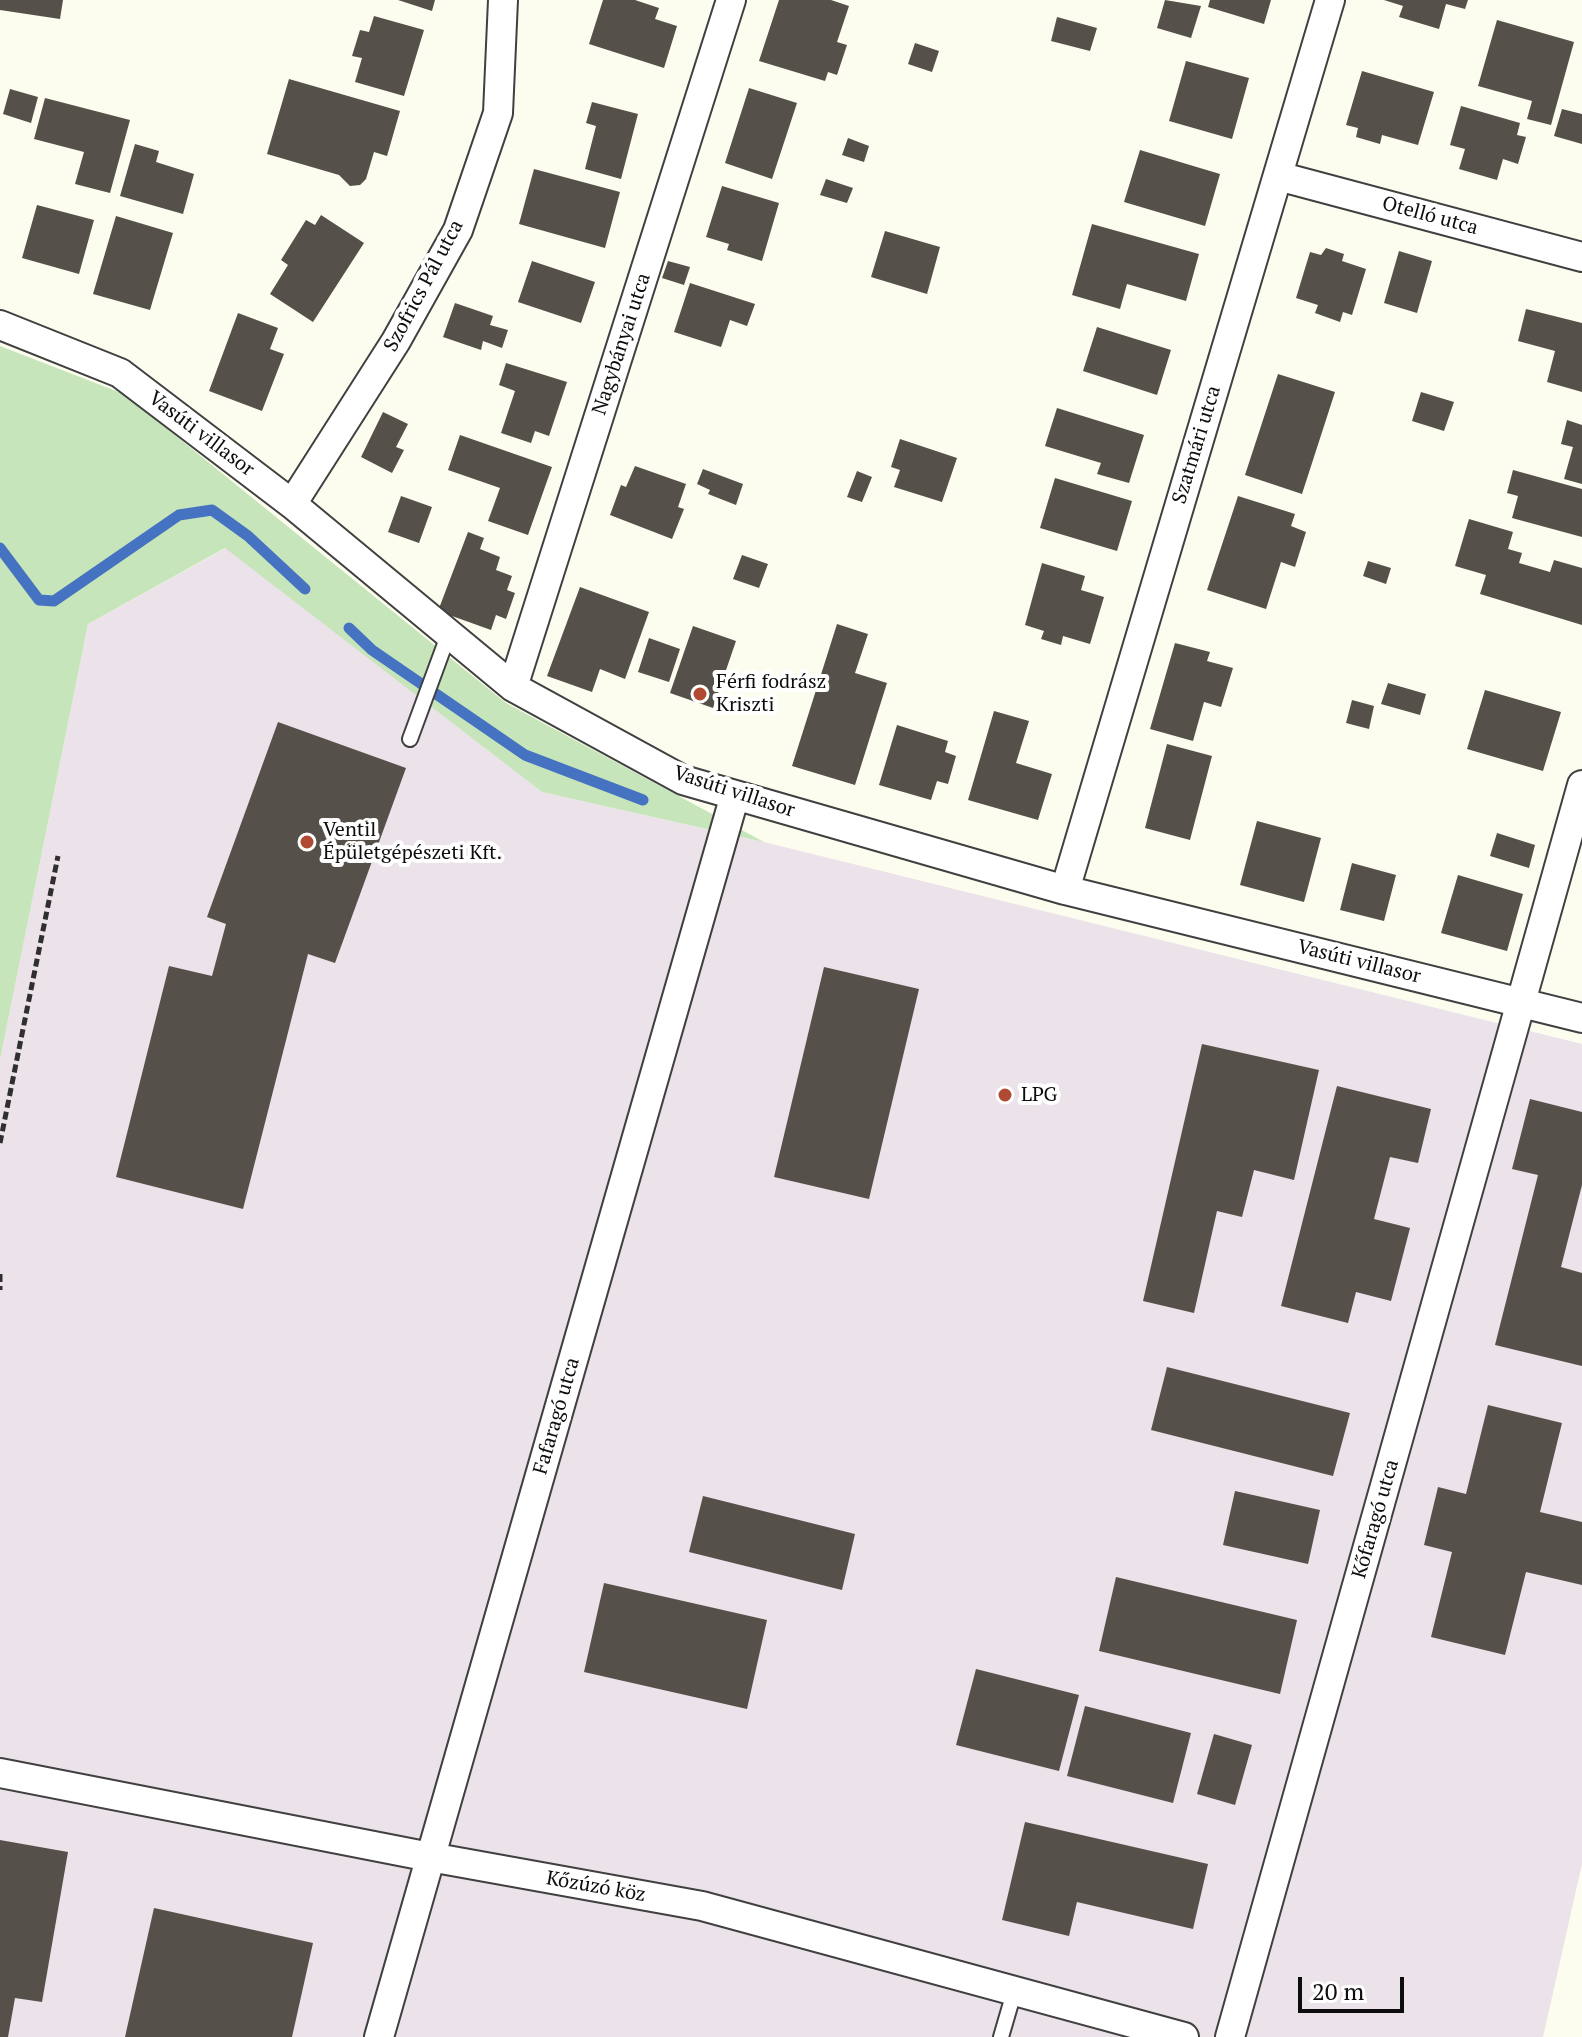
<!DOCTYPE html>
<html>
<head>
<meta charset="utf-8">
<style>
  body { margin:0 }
  #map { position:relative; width:1582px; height:2037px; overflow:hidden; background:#fdfdef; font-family:"PT Serif",serif }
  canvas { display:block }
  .scale { position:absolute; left:1298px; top:1977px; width:106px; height:36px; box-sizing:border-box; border:4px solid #0d0d0d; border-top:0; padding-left:10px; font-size:24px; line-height:28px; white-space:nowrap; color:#0d0d0d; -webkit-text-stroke:6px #fff; paint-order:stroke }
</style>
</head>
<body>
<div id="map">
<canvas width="1582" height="2037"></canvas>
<div class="scale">20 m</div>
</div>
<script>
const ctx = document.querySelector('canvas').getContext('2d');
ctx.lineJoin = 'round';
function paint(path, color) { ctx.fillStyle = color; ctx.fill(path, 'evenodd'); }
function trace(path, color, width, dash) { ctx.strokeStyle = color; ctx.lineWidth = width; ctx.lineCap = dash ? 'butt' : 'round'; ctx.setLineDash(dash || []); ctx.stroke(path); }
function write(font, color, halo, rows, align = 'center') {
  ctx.font = font + ' "PT Serif",serif'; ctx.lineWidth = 8; ctx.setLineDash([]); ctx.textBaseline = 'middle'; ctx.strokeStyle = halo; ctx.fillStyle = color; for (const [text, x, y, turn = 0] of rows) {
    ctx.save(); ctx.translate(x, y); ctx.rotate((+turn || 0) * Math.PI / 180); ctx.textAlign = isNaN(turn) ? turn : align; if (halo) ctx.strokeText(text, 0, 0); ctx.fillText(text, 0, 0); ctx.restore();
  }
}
paint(new Path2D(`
  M226,548l316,244 222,50 818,202v820l-39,173h-1543v-977l88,-436z`), '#ebe2ea');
paint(new Path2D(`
  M0,346l124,48 382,309 258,139 -222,-50 -317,-244 -137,76 -88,436z`), '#c7e5bb');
trace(new Path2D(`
  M0,548l39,52 15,1 125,-86 33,-5 36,26 57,53
  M349,628l23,22 153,105 118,45`), '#4572c1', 11);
paint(new Path2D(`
  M0,0h63l-3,19 -60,-9z
  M398,0h37l-3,11z
  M603,0h32l24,8 -4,11 22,7 -13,42 -75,-24z
  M779,0h52l18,6 -12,36 10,3 -10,30 -9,-3 -3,9 -66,-20z
  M1165,0l36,6 -10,32 -34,-10z
  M1210,0h61l-7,24 -56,-17z
  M1384,0h84l-3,9 -19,-5 -7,25 -40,-12 4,-11z
  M374,16l50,14 -20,66 -49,-14 7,-24 -10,-2 8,-26 9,2z
  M1057,17l40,11 -7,23 -39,-10z
  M1497,20l77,22 -23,83 -24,-6 5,-18 -54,-15z
  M915,43l24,8 -7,21 -24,-8z
  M1186,61l63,17 -17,61 -63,-18z
  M1362,71l72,21 -16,53 -36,-10 -2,9 -24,-7 2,-9 -12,-3z
  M289,79l111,32 -13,45 -13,-4 -8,27 -6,6 -10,1 -11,-11 -72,-21z
  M749,88l48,15 -25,76 -47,-16z
  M10,89l28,8 -7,26 -28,-9z
  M45,98l85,22 -20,73 -35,-9 9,-32 -50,-13z
  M592,102l46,12 -17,65 -36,-10 11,-43 -10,-3z
  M1461,106l59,17 -3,12 9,2 -8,27 -15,-5 -6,21 -38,-11 6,-20 -15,-4z
  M1562,109l20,5v30l-28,-8z
  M848,138l21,8 -5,16 -22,-7z
  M135,144l24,7 -3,11 38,12 -11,40 -63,-18z
  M1140,150l80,24 -15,52 -81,-24z
  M534,169l86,23 -15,56 -86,-24z
  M826,179l27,9 -6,15 -27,-8z
  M722,186l57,17 -17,58 -35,-11 2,-6 -23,-7z
  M37,205l57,15 -15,54 -57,-16z
  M321,215l43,28 -51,79 -43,-28 18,-29 -7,-5 25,-40 9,5z
  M116,216l57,17 -23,77 -57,-16z
  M1092,224l107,30 -13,47 -59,-17 -7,25 -48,-14z
  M885,231l55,16 -13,47 -56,-17z
  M1326,248l18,6 -2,7 24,8 -14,46 -9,-3 -3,10 -25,-9 3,-8 -22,-7 14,-46 11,3z
  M1399,251l33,10 -15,52 -33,-10z
  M532,261l63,21 -14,41 -63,-21z
  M668,261l22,6 -6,18 -22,-7z
  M690,283l65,21 -8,22 -17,-6 -9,27 -47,-15z
  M455,303l38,13 -3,9 18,5 -6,18 -19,-7 -2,9 -38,-13z
  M1526,309l56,14v69l-35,-10 8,-31 -37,-10z
  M238,313l40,15 -8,21 14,5 -22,57 -53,-20z
  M1097,327l74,23 -14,45 -74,-24z
  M506,363l61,19 -18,54 -14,-5 -4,12 -30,-10 14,-42 -16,-6z
  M1278,374l57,18 -33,102 -57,-19z
  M1421,392l33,10 -10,29 -32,-10z
  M1057,408l87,27 -15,48 -32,-9 4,-11 -56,-17z
  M383,412l25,12 -12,23 8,3 -12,23 -31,-16z
  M1567,420l15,5v59l-18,-5 9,-32 -12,-3z
  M460,435l92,32 -24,68 -40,-14 12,-33 -52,-18z
  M900,439l57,19 -15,44 -48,-15 6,-17 -9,-3z
  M635,466l51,18 -8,23 6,2 -12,30 -62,-24 11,-30 5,2z
  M703,469l40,15 -7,21 -28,-11 2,-4 -13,-6z
  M1513,470l69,19v48l-70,-19 6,-22 -11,-3z
  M857,471l15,6 -10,25 -15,-5z
  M1055,478l77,23 -15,50 -77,-23z
  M401,496l31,11 -13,36 -31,-11z
  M1238,496l57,18 -4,12 15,6 -11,35 -14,-5 -15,47 -59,-19z
  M1469,519l44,13 -5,17 14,4 -3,10 31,9 4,-12 28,8v57l-102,-31 6,-19 -31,-9z
  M468,532l16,6 -4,11 20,8 -4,13 16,6 -5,14 8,3 -9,26 -10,-4 -5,15 -53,-19z
  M742,555l26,9 -9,24 -26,-9z
  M1368,561l23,7 -5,16 -23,-8z
  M1042,563l43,13 -4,14 23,7 -14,47 -27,-8 -2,9 -20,-6 3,-8 -19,-6z
  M580,587l69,25 -24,67 -25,-10 -8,23 -45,-16z
  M837,624l31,10 -13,39 32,10 -32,102 -63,-19z
  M693,626l43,15 -23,67 -43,-15z
  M649,638l31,11 -11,33 -31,-10z
  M1175,643l35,9 -3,9 26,7 -12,39 -17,-5 -11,39 -43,-12z
  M1388,683l38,11 -6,21 -39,-11z
  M1485,690l76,22 -18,59 -76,-22z
  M1352,700l22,6 -5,23 -23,-6z
  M994,711l35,10 -13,42 36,11 -14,46 -70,-20z
  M278,722l128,46 -71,195 -27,-9 -65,255 -127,-32 53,-211 43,10 14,-52 -19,-7z
  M897,725l51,16 -3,11 11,4 -8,28 -11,-3 -6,19 -52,-15z
  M1167,744l45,12 -22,84 -45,-12z
  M1257,821l64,17 -17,64 -64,-17z
  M1497,833l38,12 -6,23 -39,-12z
  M1352,863l44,12 -12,46 -44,-11z
  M1458,875l65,19 -16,57 -66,-18z
  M824,967l95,22 -50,210 -95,-22z
  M1202,1044l117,26 -25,110 -40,-10 -12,47 -25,-6 -23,102 -51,-12z
  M1337,1086l94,23 -13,54 -28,-6 -16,62 36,9 -19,73 -35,-9 -8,31 -67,-17z
  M1530,1099l52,13v73l-21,82 21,6v93l-87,-21 43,-170 -26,-6z
  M1167,1367l183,46 -17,63 -182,-46z
  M1488,1405l74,18 -22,89 42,10v63l-56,-13 -21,83 -74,-18 21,-85 -28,-7 14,-58 28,7z
  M1235,1491l85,19 -12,54 -85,-19z
  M703,1496l152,38 -13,56 -153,-38z
  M1116,1577l181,43 -17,74 -181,-43z
  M604,1583l163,37 -20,89 -163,-37z
  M976,1669l103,26 -20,76 -103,-26z
  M1085,1706l106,27 -18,70 -106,-27z
  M1214,1734l38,11 -17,60 -38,-11z
  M1025,1822l183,42 -15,65 -116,-27 -8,34 -67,-16z
  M0,1840l68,12 -26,150 -27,-4 -7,39h-8z
  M154,1908l159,35 -21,94h-167z`), '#55514a');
const service = new Path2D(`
  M410,739l39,-106
  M1001,2037l14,-48`);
const minor = new Path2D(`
  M1278,176l304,81
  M0,325l120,48 172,131 221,183 170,93 382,110 517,128
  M292,504l104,-163 62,-111 40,-117 5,-113
  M513,687l218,-687
  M1065,890l265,-890
  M0,1773l430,84 272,49 482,131
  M379,2037l356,-1242
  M1230,2037l352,-1252`);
trace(service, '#404040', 18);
trace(minor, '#404040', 32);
trace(new Path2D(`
  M0,1143l58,-287
  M0,1274v16`), '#2f2f2f', 5, [8, 4]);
trace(service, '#fff', 14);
trace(minor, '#fff', 28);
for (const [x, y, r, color] of [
  [700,694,8,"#b04a32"],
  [307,842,8,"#b04a32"],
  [1005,1095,8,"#b04a32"]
]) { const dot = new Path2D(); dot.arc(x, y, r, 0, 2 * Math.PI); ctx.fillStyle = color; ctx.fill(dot); trace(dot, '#fff', 3); }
write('20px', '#0d0d0d', '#fff', [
  ["Otelló utca",1430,216,15],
  ["Szofrics Pál utca",424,286,-62],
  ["Nagybányai utca",622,344,-72],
  ["Vasúti villasor",201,434,37],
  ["Szatmári utca",1197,445,-73],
  ["Vasúti villasor",734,792,18],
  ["Vasúti villasor",1359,962,14],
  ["Fafaragó utca",557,1416,-74],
  ["Kőfaragó utca",1376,1519,-74],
  ["Kőzúzó köz",596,1887,10]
]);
write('20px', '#0d0d0d', '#fff', [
  ["Férfi fodrász",716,682],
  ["Kriszti",716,705],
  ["Ventil",323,830],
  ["Épületgépészeti Kft.",323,853],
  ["LPG",1021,1095]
], 'left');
</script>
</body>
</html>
